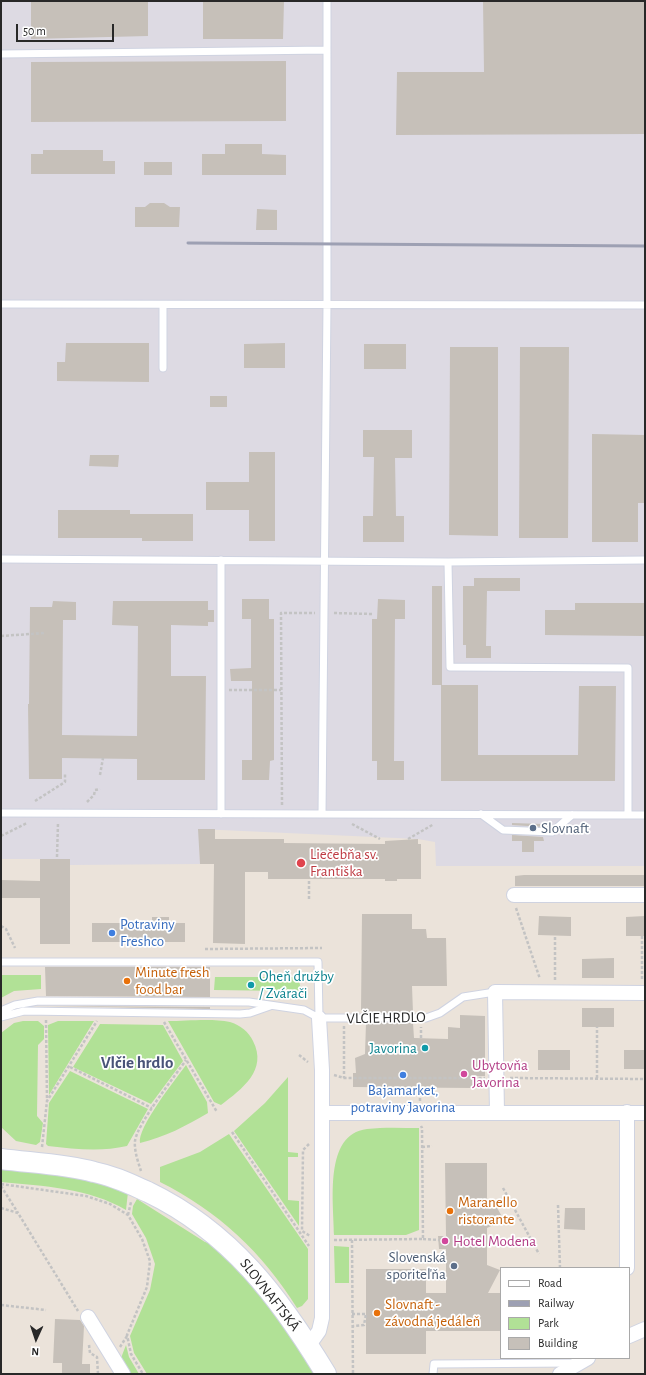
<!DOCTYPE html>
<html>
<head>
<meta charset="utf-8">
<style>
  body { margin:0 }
  #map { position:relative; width:646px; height:1375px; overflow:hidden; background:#ebe3da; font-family:"Alegreya Sans",sans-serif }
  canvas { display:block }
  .frame { position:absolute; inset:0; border:2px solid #282828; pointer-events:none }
  .legend { position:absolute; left:500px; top:1267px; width:130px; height:92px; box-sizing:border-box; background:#fff; border:1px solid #a9a9a9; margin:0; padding:5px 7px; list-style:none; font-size:12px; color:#282828 }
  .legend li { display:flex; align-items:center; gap:8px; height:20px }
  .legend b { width:20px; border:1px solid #a9a9a9 }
  .north { position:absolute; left:16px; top:1319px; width:40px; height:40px; -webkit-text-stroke:3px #fff; paint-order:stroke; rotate:183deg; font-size:11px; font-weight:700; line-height:16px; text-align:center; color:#282828 }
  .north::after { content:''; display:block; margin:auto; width:14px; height:18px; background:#282828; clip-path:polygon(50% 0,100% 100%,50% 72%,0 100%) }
  .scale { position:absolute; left:16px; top:24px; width:98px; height:18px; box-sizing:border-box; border:2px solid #282828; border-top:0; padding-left:5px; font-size:12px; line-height:14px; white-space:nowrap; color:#282828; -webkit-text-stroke:3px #fff; paint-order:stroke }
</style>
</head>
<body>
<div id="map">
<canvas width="646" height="1375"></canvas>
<div class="frame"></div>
<ul class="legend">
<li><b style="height:5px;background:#fff"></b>Road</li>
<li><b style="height:5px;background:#9da0b3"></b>Railway</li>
<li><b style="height:11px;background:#b1e196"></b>Park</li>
<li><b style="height:11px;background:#c6c0b9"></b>Building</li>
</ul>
<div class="north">N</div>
<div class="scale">50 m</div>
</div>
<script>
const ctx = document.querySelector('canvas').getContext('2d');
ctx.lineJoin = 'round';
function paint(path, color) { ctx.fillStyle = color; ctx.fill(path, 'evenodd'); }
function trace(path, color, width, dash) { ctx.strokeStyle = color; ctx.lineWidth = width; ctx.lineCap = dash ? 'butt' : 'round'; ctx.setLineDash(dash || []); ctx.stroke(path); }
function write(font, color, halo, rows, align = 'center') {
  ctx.font = font + ' "Alegreya Sans",sans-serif'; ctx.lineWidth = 3.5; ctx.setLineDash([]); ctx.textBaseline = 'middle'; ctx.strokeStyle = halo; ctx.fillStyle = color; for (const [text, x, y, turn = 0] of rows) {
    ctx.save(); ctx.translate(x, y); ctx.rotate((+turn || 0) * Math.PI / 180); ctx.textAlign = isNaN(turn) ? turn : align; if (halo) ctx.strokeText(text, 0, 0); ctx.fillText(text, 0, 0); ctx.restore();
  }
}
paint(new Path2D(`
  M1,1h644v865h-209l-1,-24 -17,-3 -219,-10 1,35 -130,1v-6h-69z`), '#dddae3');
paint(new Path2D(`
  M1,975h40v14l-27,2 -13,7z
  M215,977h78l6,4 2,8 -4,6 -11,-4 -72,-1z
  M23,1021h15l6,5v13l-6,6 -1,71 6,7 -3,19 -4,3 -20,-4 -15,-14v-94l13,-10z
  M58,1021h36l-45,74 -1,-70z
  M168,1021c18,0 44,-3 62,1 10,3 19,10 23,19 15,29 -11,48 -32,64l-7,-3z
  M100,1024l63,1 20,36 -32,43 -78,-37z
  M186,1065l21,37 1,11c-22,13 -43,24 -68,30 -3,-15 35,-63 46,-78z
  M70,1071l78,38 -21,37c-26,6 -52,3 -79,0l-2,-2 3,-41z
  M288,1077v75l10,1v4h-10v43l11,1v25l-65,-95 31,-28z
  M419,1128v102l-13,5h-72c0,-31 -11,-101 33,-106 17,-2 35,-1 52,-1z
  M229,1134l79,115v50l-6,7 -5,2c-34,-55 -79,-97 -137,-126v-15l40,-15z
  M1,1167c44,6 85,11 127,25l-2,18c-37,-22 -83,-24 -125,-28z
  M137,1199l68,43 9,2 16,15 43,50 42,65h-168l-13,-21 -4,-17 20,-46 5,-26 -9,-26 -14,-24 1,-8z
  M334,1246l15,1v36h-14z
  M126,1345l3,12 10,17h-10l-8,-16z`), '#b1e196');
paint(new Path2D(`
  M31,1h117v35l-117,3z
  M203,1h81l-1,38h-80z
  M483,1h162v133l-249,1 1,-63h87z
  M286,61v60l-255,1v-60z
  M225,144h37v10l24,1v20h-84v-21h23z
  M43,150h60v11h12v13h-84v-20h12z
  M144,162h28v13h-28z
  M150,203h14l6,4h10l-1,20h-44v-20h10z
  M257,209l20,1v20h-21z
  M66,343h83v39l-92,-1v-19h8z
  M285,343v25h-41v-24z
  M364,344h42v25h-42z
  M450,347h48v189l-49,-1z
  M520,347h49l-1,191h-49z
  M210,396h17v11h-17z
  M363,430h49v28h-17l1,58h8v26h-41v-26h10l1,-59h-11z
  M592,434l53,1v68h-7v39h-46z
  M249,452h26v89h-26v-31h-43v-28h43z
  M90,455h29l-1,12 -29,-1z
  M58,510h72v4h63v27h-51v-3h-84z
  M474,578h46v13h-33l-1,55h5v12h-25v-13h-3v-59h11z
  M432,586h10v99h-10z
  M242,599h27v20h5v141l-4,1 -1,19h-27v-20h10v-79h-21l-1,-12 21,-1v-49h-9z
  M378,599l27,1v19h-10l-1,142h10v19h-27v-19h-5v-142h5z
  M53,601l23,1v18h-13l-1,115 75,1 1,-110 -26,-1 1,-24h95v9h6v12h-6v4l-37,-1v51h35l-1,104h-68v-21l-75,-1v21h-33l-1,-75h1l1,-97h22z
  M575,603h70v33l-100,-1v-25h30z
  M441,685h37v70h100l1,-69h37l-1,95h-174z
  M512,823l31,1v3l-31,-2z
  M198,829h17v10h69v4l101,1v-3l33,-2v5h3v35h-24v2h-12v-2h-117v-7h-23v72l-32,-1 1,-79h-14z
  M512,835l31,2 1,4h-10v11h-12v-11h-10z
  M40,859h30v85h-30v-46h-39v-18l39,1z
  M524,875h121v11h-130v-10z
  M362,914h50v15h14l1,9h19l1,48h-35l1,27h-47v-3h-5z
  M539,916l32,1v19l-33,-1z
  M645,916v20h-19v-19z
  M152,917h17v6h16v19h-93v-19h60z
  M614,958v20h-32v-19z
  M45,967h165v30l-164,-1z
  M45,1006l165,1v2z
  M582,1008h32v19h-32z
  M460,1015l25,1v60h-12v12l-120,-1v-14h3l-1,-15 10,-4 1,-31h47l1,15 34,1v-12l12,1z
  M538,1050h32v20h-32z
  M624,1050h21v19h-21z
  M445,1163h42v43h9l8,14 -17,8v37l13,5 -12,23h13v38h-75v23h-60v-85h60v24h20v-44h-7l-1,-13h8z
  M565,1208h20v22l-21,-1z
  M55,1319l25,1 4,6 -2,38h8v10h-28v-11h-9z`), '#c6c0b9');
const lane = new Path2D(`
  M1,54l326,-4
  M1,304l644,1
  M163,305v63
  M1,559l447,3 197,-2
  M448,562l2,105 178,1v147
  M1,813l644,2
  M221,814v-254
  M322,814l5,-509v-304
  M481,814l22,16 49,2 20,-17
  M1,962h317l1,56
  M1,1011l14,-6 23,-4 211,1 55,8 15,8
  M1,1017l23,-6 216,3 10,-1 20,-7
  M319,1018h107l14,-5 23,-16 32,-5
  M433,1374l1,-10 141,-1`);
const street = new Path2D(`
  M514,895h131
  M322,1113h323
  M497,1113l-2,-121 150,1
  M627,1268v-156
  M88,1317l35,57
  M629,1336l16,-7
  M309,1345l10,-14 3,-13v-248l-3,-52
  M560,1374l28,-16`);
const secondary = new Path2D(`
  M1,1159c31,4 63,5 93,13 20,4 36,12 54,20 83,40 132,106 178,182`);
trace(lane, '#cfd3e1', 9);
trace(street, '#cfd3e1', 16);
trace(secondary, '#cfd3e1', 22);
trace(new Path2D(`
  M334,613l39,1
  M1,636l44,-3
  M229,690h52
  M100,775l3,-17
  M35,801l30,-19v-8
  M87,802l7,-7 1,-5 5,-1
  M282,805l-1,-192h34
  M352,824l28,15
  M1,836l26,-13
  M408,839l26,-15
  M57,857l1,-34
  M309,899v-20
  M516,908l24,71
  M1,926l5,3 9,19
  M642,936v45
  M205,949l117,-1
  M555,980v-45
  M46,1020l1,81
  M164,1022l53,90
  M344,1026v52
  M421,1038v-11
  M299,1055l9,7
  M70,1067l82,41
  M334,1075l10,3h141
  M510,1078l135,1
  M597,1078v-51
  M420,1101v-14
  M232,1132l77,114
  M309,1144l-6,6 -1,81 8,5
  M42,1147l5,-46 50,-80
  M422,1147l10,-1
  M141,1171c-3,-9 -7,-21 -6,-30 2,-17 40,-65 51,-81
  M1,1184l85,12 24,8 18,11 14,24 8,22 -3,26 -20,48 4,19 12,20
  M1,1186l17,27
  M503,1188l36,66
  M558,1205l2,63
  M1,1208l17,5 60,98
  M128,1215l3,-13
  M423,1239l16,1
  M334,1240l89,-1 -1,-111 -1,-2
  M352,1240l1,134
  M1,1305l45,5
  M352,1314h14l-2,11 -11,1
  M89,1345l1,8 7,4 1,17
  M120,1347l7,-11`), '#c3c3c3', 2.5, [3, 2]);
trace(lane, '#fff', 7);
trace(street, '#fff', 14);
trace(secondary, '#fff', 20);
trace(new Path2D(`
  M188,243l457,3`), '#9da0b3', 3);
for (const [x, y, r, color] of [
  [533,828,4,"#5c6f8a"],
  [301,863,5,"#e0444e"],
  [112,933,4,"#3f7fe0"],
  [127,981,4,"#e8710a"],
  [251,985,4,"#0f9aa8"],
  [425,1048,4,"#0f9aa8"],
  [464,1074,4,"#d1479c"],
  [403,1075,4,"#3f7fe0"],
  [450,1211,4,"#e8710a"],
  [445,1241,4,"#d1479c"],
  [454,1266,4,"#5c6f8a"],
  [377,1313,4,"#e8710a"]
]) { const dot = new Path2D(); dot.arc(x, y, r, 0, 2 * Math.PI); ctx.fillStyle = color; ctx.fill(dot); trace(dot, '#fff', 1.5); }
write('15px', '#4e5e75', '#fff', [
  ["Slovnaft",541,828],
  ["Slovenská",446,1257,"right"],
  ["sporiteľňa",446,1274,"right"]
], 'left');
write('15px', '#be3a42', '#fff', [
  ["Liečebňa sv.",310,854],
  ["Františka",310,871]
], 'left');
write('15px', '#366cbe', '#fff', [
  ["Potraviny",120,924],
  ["Freshco",120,941],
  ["Bajamarket,",403,1090,"center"],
  ["potraviny Javorina",403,1107,"center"]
], 'left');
write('15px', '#c56008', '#fff', [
  ["Minute fresh",135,972],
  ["food bar",135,989],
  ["Maranello",458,1202],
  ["ristorante",458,1219],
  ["Slovnaft -",385,1304],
  ["závodná jedáleň",385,1321]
], 'left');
write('15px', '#0d838f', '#fff', [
  ["Oheň družby",259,976],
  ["/ Zvárači",259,993],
  ["Javorina",417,1048,"right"]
], 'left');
write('15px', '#282828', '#fff', [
  ["VLČIE HRDLO",386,1018,-1],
  ["SLOVNAFTSKÁ",270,1295,52]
]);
write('15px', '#b23c85', '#fff', [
  ["Ubytovňa",472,1065],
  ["Javorina",472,1082],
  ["Hotel Modena",453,1241]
], 'left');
write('bold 17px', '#495378', '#fff', [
  ["Vlčie hrdlo",137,1063]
]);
</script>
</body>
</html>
